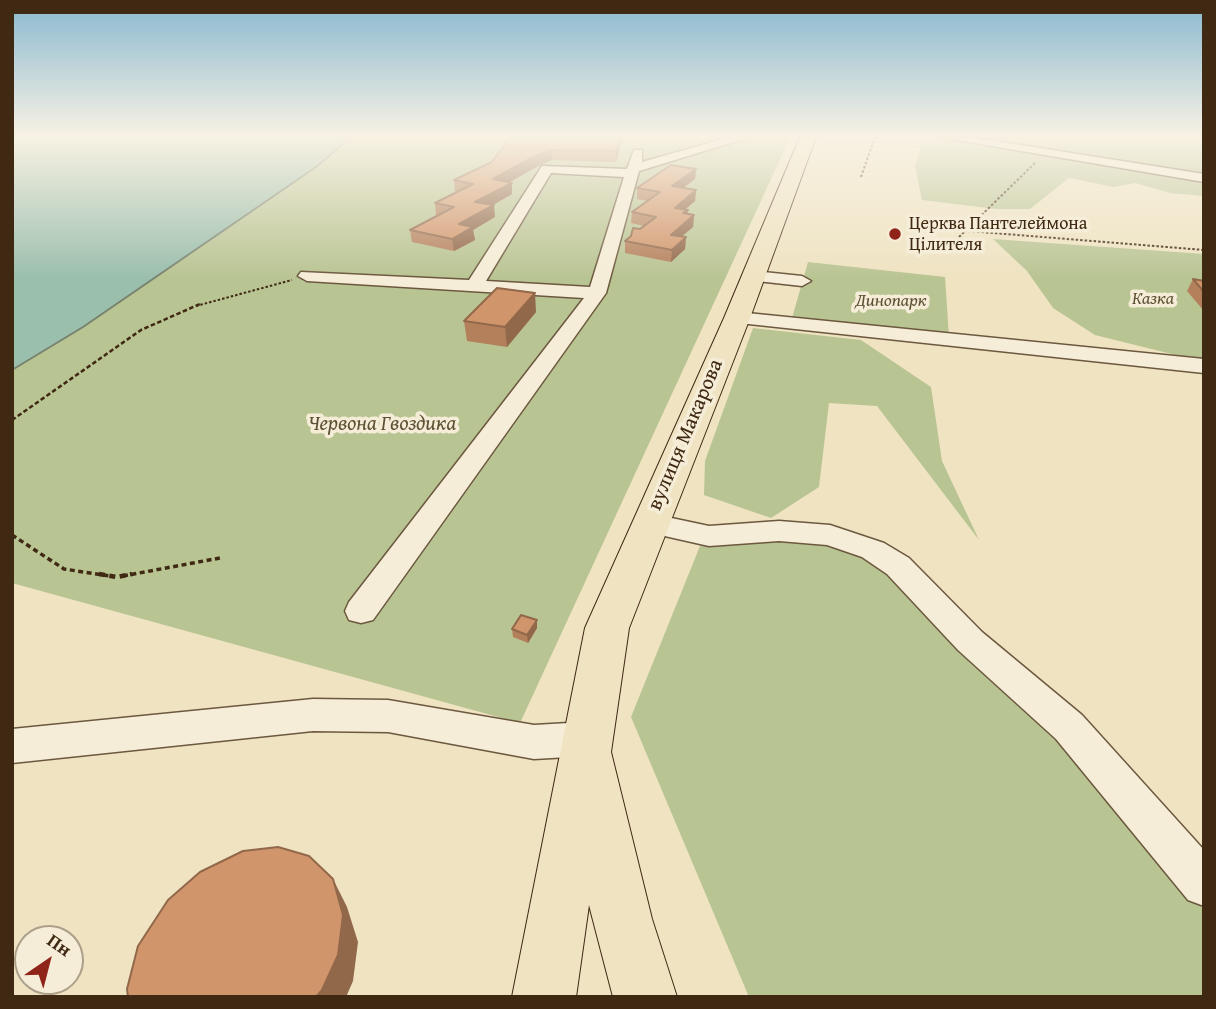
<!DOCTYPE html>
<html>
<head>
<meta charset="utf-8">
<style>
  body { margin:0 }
  #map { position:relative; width:1216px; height:1009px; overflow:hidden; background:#efe3c2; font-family:"Gentium Book Plus",serif }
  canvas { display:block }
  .frame { position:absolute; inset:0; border:14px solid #402913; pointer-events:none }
  .north { position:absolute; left:14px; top:925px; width:70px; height:70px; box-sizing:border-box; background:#f5edd7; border:2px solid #ad9f89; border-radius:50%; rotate:35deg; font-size:19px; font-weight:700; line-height:28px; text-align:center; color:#402913 }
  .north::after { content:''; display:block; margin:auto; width:24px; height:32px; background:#8f2418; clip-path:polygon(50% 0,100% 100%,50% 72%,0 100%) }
</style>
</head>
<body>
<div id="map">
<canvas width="1216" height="1009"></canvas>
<div class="frame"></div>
<div class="north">Пн</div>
</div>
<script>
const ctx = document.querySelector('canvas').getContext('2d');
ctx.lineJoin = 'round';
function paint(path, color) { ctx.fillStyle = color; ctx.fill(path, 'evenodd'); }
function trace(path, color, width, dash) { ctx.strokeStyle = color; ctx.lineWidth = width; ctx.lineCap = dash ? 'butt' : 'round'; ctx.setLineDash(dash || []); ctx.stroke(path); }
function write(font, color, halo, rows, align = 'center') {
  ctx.font = font + ' "Gentium Book Plus",serif'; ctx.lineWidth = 7; ctx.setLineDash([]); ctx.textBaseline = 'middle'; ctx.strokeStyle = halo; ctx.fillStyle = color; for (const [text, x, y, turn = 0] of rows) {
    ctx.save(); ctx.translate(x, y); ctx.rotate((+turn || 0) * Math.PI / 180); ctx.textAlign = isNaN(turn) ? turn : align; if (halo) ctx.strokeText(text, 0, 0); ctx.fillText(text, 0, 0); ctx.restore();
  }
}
paint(new Path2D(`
  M351,137l439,1 -270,585 -508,-140v-213l71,-43 233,-160z
  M950,137h254v45l-7,-1 7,3v12l-34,-3 -35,-10 -21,4 -45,-9 -39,31h-34l-74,-9 -7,-34 6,-20 23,-4z
  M993,239l211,15v108l-109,-27 -42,-27 -26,-37z
  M808,262l137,15 4,60 -157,-19z
  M753,328l108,12 70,47 11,74 37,79 -102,-134 -48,-3 -10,84 -48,31 -67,-23 1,-34z
  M782,534l69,14 27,12 91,101 76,53 159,196v87h-455l-118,-280 69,-171z`), '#b9c493');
const water = new Path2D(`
  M12,137h339l-35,30 -233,160 -71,43z`);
paint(water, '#9bbfad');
trace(water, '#77836f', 2);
const minor = new Path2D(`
  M730,137h20l-111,34 -33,122 -233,327 -12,3 -12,-3 -4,-9 4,-9 235,-304 -277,-17 -9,-5 3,-4 168,8 73,-114 85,3 7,-19h8v12zM551,173l73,4 -34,110 -104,-6z
  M939,137h31l234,37v8z
  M754,271l48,5 9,5 -9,5 -54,-6 -3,-4 3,-4z
  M737,312l467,47v14l-474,-51 -3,-4 3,-4z
  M648,513l61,13 70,-5 51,4 54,18 25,15 73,74 100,83 122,135v56l-16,-6 -132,-161 -98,-89 -71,-76 -25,-17 -35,-12 -48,-4 -70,5 -71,-16 -4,-7 4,-7z
  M313,699l75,1 146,25 52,-3 14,5 5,12 -5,12 -14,5 -52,3 -146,-27 -75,-1 -301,32v-34z`);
const major = new Path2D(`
  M800,137h16l-66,181 -121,310 -18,124 41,167 25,78h-64l-24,-92 -13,92h-64l73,-369 139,-310z`);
trace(minor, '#6c583f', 3);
trace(major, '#402913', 2);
trace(new Path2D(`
  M1118,137h41
  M861,177l14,-40
  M968,231l236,19
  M959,237l76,-74
  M196,306l96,-26`), '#402913', 2, [2.5, 2]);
trace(new Path2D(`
  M12,420l129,-90 59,-26`), '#402913', 2.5, [4.5, 2.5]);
trace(new Path2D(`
  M12,535l52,34 46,7
  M123,576l97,-18`), '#402913', 3.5, [5, 3.5]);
trace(new Path2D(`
  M99,574l18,3 15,-3`), '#402913', 4.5, [6, 4.5]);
paint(minor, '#f5edd7');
paint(major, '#efe3c2');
paint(new Path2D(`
  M510,137h113l-7,25 -64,-2 -12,5 -31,17 3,12 -19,11 2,12 -22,13 2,10 -21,11 -42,-9 -2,-12 28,-15h-2l-1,-12 22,-11h-2l-1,-12 38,-18z
  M696,169l-1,10 -12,9 13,2 -1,11 -10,8 3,5 6,1 -1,12 -12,10h5l-1,12 -14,13 -46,-9v-12l19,-15 -13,-3 1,-11 16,-11 -11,-2v-11z
  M1193,279l11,2v30l-17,-20z
  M536,312l-29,35 -40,-6 -3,-20z
  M537,620v8l-9,15 -15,-6 -1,-8z`), '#b4805c');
paint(new Path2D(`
  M620,137h3l-7,25v-11z
  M551,150l1,10 -12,5 -46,26 -1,-12 46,-25z
  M696,169l-1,10 -24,18 1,-11z
  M512,183v11l-35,20 -2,-12z
  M696,190l-1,11 -21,18 1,-11z
  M494,205l1,12 -22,13 2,10 -21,11 -2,-12 7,-15z
  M688,210l-1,11 7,-6 -1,12 -23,19 1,-11 12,-22z
  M686,237l-1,12 -14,13 1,-12z
  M535,293l1,19 -29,35 -2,-20z
  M537,620v8l-9,15 -1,-8z
  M333,879l14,28 11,35 -5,39 -7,16h-30z`), '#92684b');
const building = new Path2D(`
  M510,137h110l-4,14 -65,-1 -12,4 -46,25 19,4 -37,19 19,3 -35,19 14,3 -21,12 -42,-9 44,-23 -19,-4 38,-19 -19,-4 38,-18z
  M671,165l25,4 -24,17 24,4 -21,18 13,2 -5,3 11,2 -23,20 15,2 -14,13 -47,-9 6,-5 2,-8 7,1 16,-12 -24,-5 28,-20 -23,-4z
  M1193,279l11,2v11z
  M497,288l38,5 -30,34 -41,-6z
  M521,615l16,5 -10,15 -15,-6z
  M278,847l31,9 24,23 10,36 -5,40 -16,35 -6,7h-188l-1,-8 11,-43 30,-46 32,-28 43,-21z`);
paint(building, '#d1956b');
trace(building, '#92684b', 2);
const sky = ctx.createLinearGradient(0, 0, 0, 278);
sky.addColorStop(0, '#89b8d0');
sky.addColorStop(0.49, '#f8f2e4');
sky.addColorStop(1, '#f8f2e400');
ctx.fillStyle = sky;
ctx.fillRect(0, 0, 1216, 278);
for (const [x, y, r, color] of [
  [895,234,7,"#8f2418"]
]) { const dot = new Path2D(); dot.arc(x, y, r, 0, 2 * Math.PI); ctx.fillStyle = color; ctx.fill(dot); trace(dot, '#f5edd7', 2.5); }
write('18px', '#402913', '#f5edd7', [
  ["Церква Пантелеймона",909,224],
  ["Цілителя",909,245]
], 'left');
write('italic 18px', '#5e5033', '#f5edd7', [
  ["Казка",1153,299],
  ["Динопарк",891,301]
]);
write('italic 21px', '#5e5033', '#f5edd7', [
  ["Червона Гвоздика",382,425]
]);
write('21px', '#402913', '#f5edd7', [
  ["вулиця Макарова",686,435,-67]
]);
</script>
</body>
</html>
